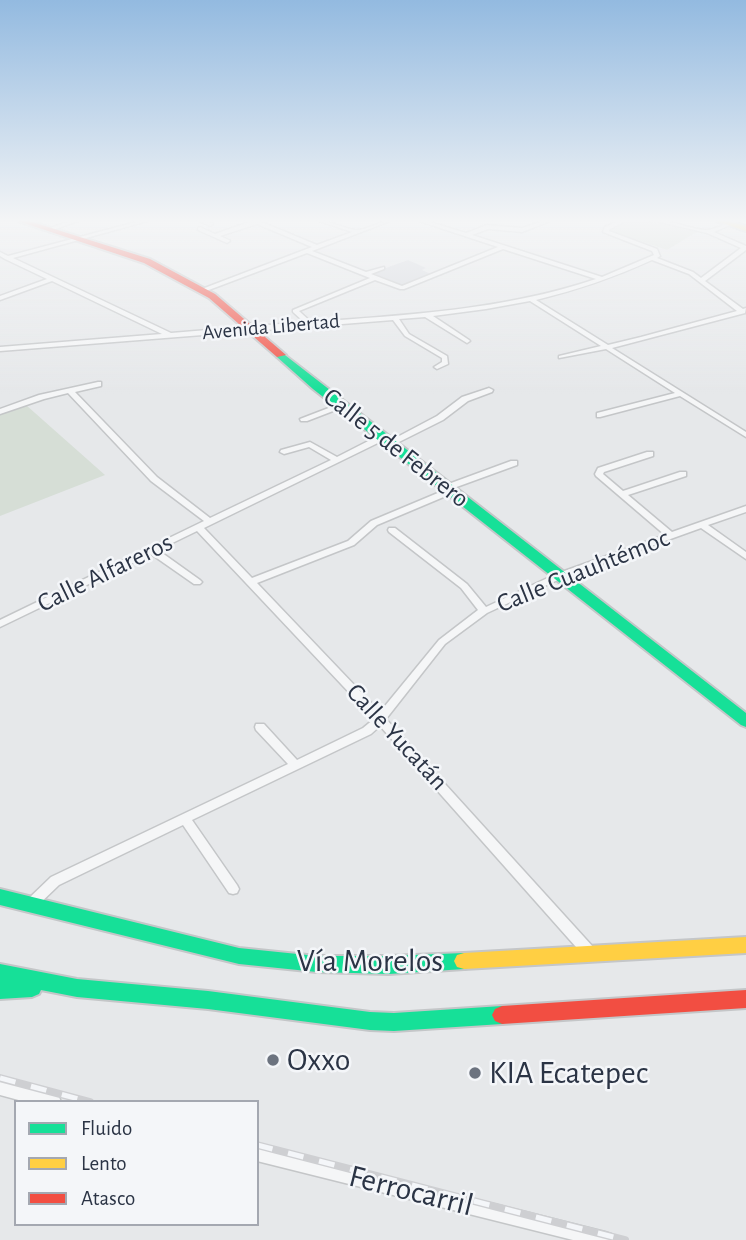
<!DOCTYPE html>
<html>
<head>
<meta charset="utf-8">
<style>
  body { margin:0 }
  #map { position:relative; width:746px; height:1240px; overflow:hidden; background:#e6e8ea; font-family:"Alegreya Sans",sans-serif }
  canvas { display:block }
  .legend { position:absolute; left:14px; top:1100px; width:245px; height:126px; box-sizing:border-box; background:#f4f6f9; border:2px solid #a4a8b1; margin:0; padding:9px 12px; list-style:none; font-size:21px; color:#2b3445 }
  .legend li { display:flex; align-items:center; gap:14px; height:35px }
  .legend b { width:35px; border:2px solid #a4a8b1 }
</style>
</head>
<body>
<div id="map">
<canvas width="746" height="1240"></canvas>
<ul class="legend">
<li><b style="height:9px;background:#16e098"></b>Fluido</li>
<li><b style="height:9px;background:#ffcf43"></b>Lento</li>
<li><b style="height:9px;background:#f24e42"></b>Atasco</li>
</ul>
</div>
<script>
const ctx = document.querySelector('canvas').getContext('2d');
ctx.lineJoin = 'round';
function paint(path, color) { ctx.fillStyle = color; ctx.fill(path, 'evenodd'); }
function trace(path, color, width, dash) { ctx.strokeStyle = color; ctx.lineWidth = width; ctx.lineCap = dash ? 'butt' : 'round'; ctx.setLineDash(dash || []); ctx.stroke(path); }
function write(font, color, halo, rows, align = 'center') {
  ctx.font = font + ' "Alegreya Sans",sans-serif'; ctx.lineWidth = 5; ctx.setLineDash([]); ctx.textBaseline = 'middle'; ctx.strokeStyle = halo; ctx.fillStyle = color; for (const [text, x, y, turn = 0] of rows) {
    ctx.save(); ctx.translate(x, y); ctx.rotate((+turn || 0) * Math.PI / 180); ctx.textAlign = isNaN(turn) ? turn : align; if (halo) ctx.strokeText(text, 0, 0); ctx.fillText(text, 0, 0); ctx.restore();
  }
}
paint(new Path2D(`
  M408,260l18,8 -4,2 9,4 -29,11 -30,-12z`), '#d4d7dd');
paint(new Path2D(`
  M627,221h21l49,11 -30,18 -58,-19z
  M26,405l79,70 -105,41v-102z`), '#d6ded6');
const street = new Path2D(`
  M70,221h8l-25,9 -5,-1z
  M140,221h8l-135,37 158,75 133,-11 -11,-10v-2l77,-32 -63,-25 -101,38h-4v-2l110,-42 -55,-23 -37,12 9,4 1,1 -3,2 -29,-13v-2l2,-1 15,7 37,-13h7l58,24 35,-13 -33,-11c13,0 23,7 36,9 11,1 23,-9 35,-9l-78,30 54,21 18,-5v2l-13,5 31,12 96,-39 -79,-26h8l39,12 21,-8 35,3 21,-7h7l-28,11 -34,-3 -16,6 130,42 52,-22 -2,-4 -49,-19 2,-5 14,-6h7l-16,8 -1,2 48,18 3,7 -3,2 36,14 8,6 40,-30 -34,-15 -51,-12c17,-1 33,8 50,9 11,0 21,-9 33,-9l-25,11 32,14v4l-41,31 38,28 3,-1 -1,5 -133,35 134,84v5l-66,-41 -80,21h-3v-4l78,-20 -69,-44 -47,9v-2l42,-10 -71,-45 -44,8 -53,7 36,24 1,1 -3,2 -42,-26 -26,2 10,15 38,22 1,8 -11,5 -3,-2 8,-5v-4l-37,-22 -12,-16 -393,31v-4l162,-13 -110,-53 -52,19v-4l47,-17 -42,-20 -5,-3v-4l8,4zM503,249l93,30c-92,31 -189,36 -285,43l-12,-11 76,-31 25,9h4zM652,260l37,14 48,37 -96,26 -33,8 -72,-45c41,-10 79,-23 116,-40z
  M199,221h7l7,3 -3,2z
  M98,382h3v4l-26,6 82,85 53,41 121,-58 -22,-13 -25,7 -4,-2 1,-2 29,-8 27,15 43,-22h6v4l-182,89 48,50 96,-37 23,-20 74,-31 -3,-2 1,-2 68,-25h6v4l-66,24 3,2 -1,2 -76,32 -23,20 -97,38 123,129 59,-72 39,-30 -17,-22 -72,-56 -1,-2 1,-2h6l72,56 19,23 70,-33 109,-39 -69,-59 -1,-2 3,-6 49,-16h6v4l-49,16 -1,2 20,17 57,-19h6v4l-58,19 44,37 74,-26v6l-38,13 38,27v7l-45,-31 -139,50 -75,35 -42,31 -59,75 208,229 2,4 -2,4 -5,2 -5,-2 -204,-230 -9,8 -179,86 45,65 2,4 -2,4 -4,1 -4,-1 -46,-68 -124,60 -25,24 -4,1 -4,-1 -2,-4 2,-4 25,-24 237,-113 -32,-34 -1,-3 1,-3h8l33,36 66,-32 11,-9 -177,-188 -39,19 42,30 2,2 -2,2h-6l-43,-30 -151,73v-7l204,-99 -53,-40 -83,-88 -24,6 -44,15v-5l39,-14z
  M489,388l4,2 -1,2 -24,9 -25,19 -50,25h-3l-4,-2 51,-27 25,-19z
  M339,404h3l4,2 -39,15h-6l-1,-2z
  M0,1081l54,14 5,2 2,5h-35l-26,-7z
  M257,1145l348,87 6,2 2,6h-40l-316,-79z`);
const fast = new Path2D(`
  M281,352l465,361v14l-5,-2 -428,-336 -36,-32v-4z
  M0,889l239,59 78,8h72l75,-3 7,2 3,6 -3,6 -7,2 -75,5 -72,-2 -78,-8 -239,-59z
  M0,964l77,15 131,12 162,21 24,1 108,-7 7,3 3,6 -3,6 -7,3 -108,7 -24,-1 -162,-21 -131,-12 -36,-7 -2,4 -7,3 -32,2z`);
const slow = new Path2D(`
  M716,221h11l19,5v5z
  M746,937v16l-282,16 -7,-2 -3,-6 3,-6 7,-2z`);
const jam = new Path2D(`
  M18,221h11l121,38 65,35 71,61 -9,2 -68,-59 -65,-35z
  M746,990v18l-244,16 -7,-3 -3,-6 3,-6 7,-3z`);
trace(street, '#c4c6c8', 3);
trace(fast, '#c4c6c8', 4);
trace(slow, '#c4c6c8', 4);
trace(jam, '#c4c6c8', 4);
paint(street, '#f5f6f7');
paint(fast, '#16e098');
paint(slow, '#ffcf43');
paint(jam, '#f24e42');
const rail = new Path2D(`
  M0,1078l90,24
  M257,1145l368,95`);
trace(rail, '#cecfd2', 8);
trace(rail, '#f4f6f9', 5, [16]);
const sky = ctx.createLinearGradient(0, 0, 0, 394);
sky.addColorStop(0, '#93bae0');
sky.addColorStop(0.56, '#f4f5f6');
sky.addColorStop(1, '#f4f5f600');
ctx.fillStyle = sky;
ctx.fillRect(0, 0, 746, 394);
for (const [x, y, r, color] of [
  [273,1060,7,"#6c737f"],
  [475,1073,7,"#6c737f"]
]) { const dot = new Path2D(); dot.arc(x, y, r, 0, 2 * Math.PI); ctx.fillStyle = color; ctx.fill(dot); trace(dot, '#f4f6f9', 2.5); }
write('21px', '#2b3445', '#f4f6f9', [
  ["Avenida Libertad",271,327,-5]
]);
write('26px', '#2b3445', '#f4f6f9', [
  ["Calle 5 de Febrero",396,448,38],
  ["Calle Cuauhtémoc",583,571,-22],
  ["Calle Alfareros",105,573,-26],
  ["Calle Yucatán",397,737,47]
]);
write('32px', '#2b3445', '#f4f6f9', [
  ["Vía Morelos",370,961],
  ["Ferrocarril",411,1191,14]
]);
write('32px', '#2b3445', '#f4f6f9', [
  ["Oxxo",287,1060],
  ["KIA Ecatepec",489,1073]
], 'left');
</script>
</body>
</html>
